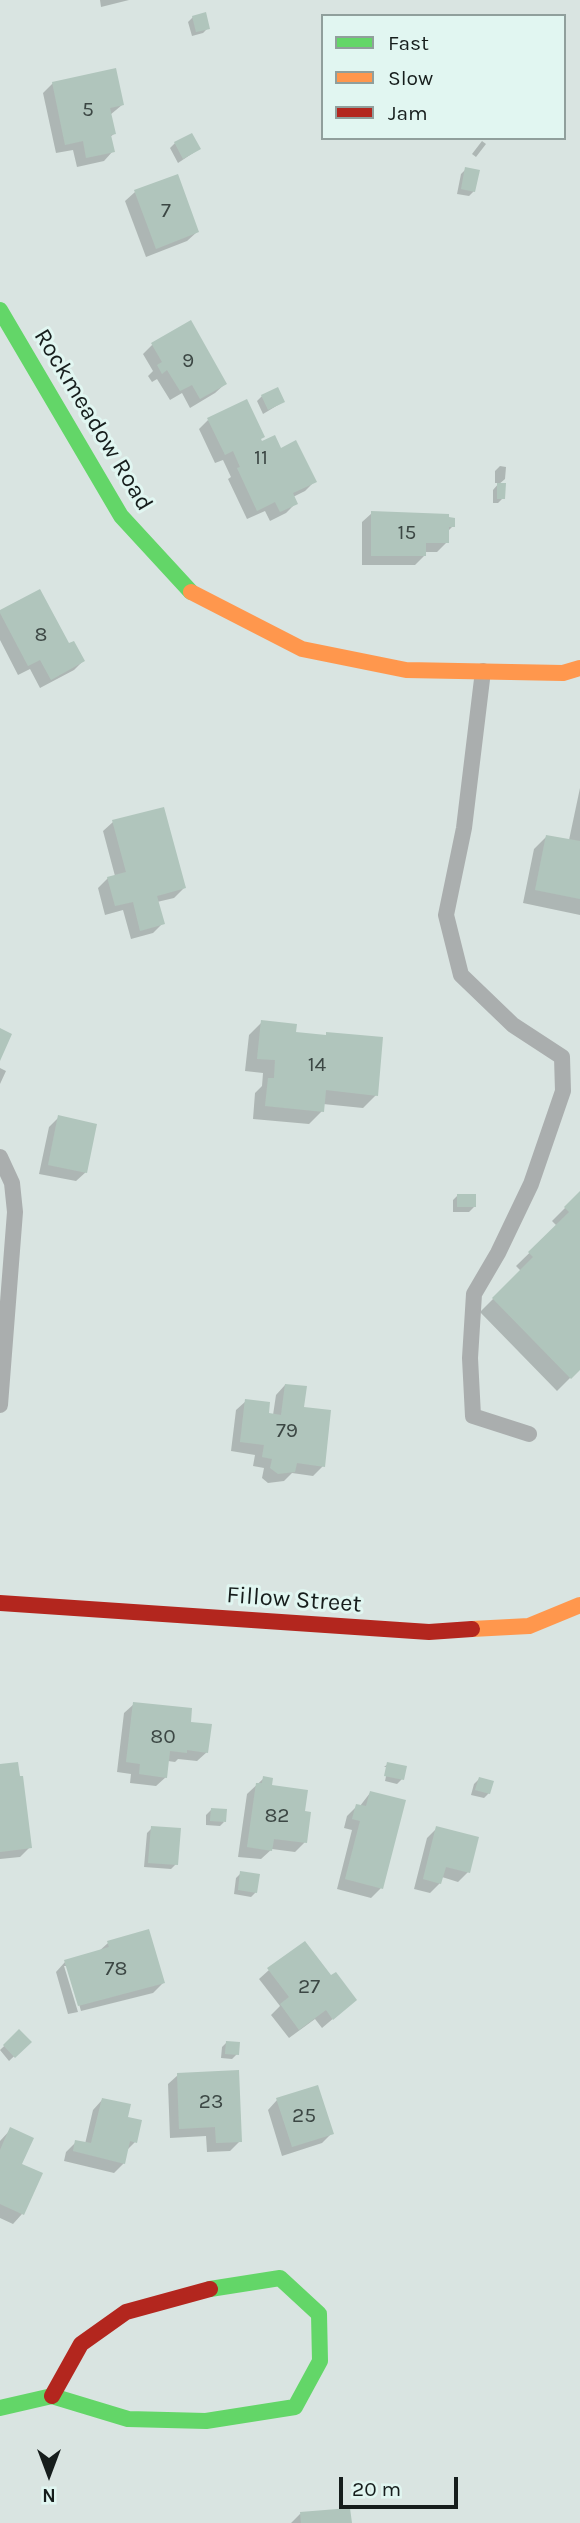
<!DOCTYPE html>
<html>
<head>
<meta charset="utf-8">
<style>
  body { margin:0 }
  #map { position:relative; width:580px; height:2523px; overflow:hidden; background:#d9e4e1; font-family:Karla,sans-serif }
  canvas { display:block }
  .legend { position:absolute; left:321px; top:14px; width:245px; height:126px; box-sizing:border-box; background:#e1f6f1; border:2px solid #909f9c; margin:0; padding:9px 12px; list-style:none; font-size:21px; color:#161d1c }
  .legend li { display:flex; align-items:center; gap:14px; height:35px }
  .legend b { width:35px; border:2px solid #909f9c }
  .north { position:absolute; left:14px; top:2439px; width:70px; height:70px; -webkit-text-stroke:5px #e1f6f1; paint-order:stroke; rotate:180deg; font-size:19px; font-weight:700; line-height:28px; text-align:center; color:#161d1c }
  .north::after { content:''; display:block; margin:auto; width:24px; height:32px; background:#161d1c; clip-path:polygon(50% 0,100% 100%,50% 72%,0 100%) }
  .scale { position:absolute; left:339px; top:2477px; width:119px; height:32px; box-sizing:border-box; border:4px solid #161d1c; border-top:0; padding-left:9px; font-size:21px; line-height:24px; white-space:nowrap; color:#161d1c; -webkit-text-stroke:5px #e1f6f1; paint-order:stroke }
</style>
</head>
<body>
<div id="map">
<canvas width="580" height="2523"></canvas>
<ul class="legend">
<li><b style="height:9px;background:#63d668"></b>Fast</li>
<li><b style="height:9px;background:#ff974d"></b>Slow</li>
<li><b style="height:9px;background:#b3261e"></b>Jam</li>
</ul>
<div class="north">N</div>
<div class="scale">20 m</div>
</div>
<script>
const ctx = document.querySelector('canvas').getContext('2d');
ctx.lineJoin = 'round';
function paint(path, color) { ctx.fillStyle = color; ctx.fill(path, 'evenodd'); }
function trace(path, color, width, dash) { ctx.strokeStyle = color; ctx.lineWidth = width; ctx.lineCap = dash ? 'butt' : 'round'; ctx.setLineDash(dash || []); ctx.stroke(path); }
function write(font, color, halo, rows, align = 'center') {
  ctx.font = font + ' Karla,sans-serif'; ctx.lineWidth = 6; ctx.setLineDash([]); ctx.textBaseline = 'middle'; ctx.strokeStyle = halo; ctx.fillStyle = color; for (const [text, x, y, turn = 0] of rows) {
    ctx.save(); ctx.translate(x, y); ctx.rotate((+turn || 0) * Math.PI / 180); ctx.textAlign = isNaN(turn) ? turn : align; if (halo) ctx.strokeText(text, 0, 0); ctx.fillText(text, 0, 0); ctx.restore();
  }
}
paint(new Path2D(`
  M100,0h29l-28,7z
  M193,17l15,11 -5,5 -11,3 -4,-14z
  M53,83l69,22 -12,10 4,19 -4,3 3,14 -9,10 -27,6 -4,-17 -17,3 -13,-60z
  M482,141l4,3 -10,13 -4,-3z
  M175,143l24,6 -21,14 -8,-15z
  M466,169l8,22 -5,5 -12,-2 4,-20z
  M135,192l62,40 -10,9 -41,16 -21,-56z
  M153,344l72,40 -10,9 -25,15 -8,-15 -12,7 -13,-21 -5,3 -4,-6 5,-5 -10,-17z
  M262,396l21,6 -20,12 -6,-13z
  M208,420l72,30 34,32 -9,9 -12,6 3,6 -10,10 -16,8 -5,-10 -18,8 -19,-40 3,-2 -8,-17 -8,3 -16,-34z
  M500,466l6,1 -1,12 -7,6 5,13 -5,5h-5v-13l6,-7h-4v-12z
  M372,513l81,13 -6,6v10l-10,10h-13v4l-9,9h-53v-43z
  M0,612l69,34 14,15 -9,9 -34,18 -10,-19 -12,6 -18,-35z
  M580,788v127l-57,-12 11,-54 13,-13 22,4z
  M113,822l71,66 -10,10 -17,4 6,21 -10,10 -22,6 -8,-29 -18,5 -7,-27 10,-10 7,-2 -12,-45z
  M262,1022l32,12 30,3 3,-3 49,61 -13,13 -40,-4 -1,7 -13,13 -56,-5 2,-26 7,-7 1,-13 -18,-2 4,-36z
  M0,1068l6,3 -6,13z
  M59,1117l27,55 -10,9 -37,-7 10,-47z
  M580,1193v175l-23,23 -77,-79 41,-41 -5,-5 41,-40 -5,-5z
  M458,1195l16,12 -5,5h-16v-12z
  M285,1385l38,81 -10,10 -21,-3 -8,8 -16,2 -6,-5 2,-10 -11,-2 2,-11 -24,-4 5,-41 10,-9 21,14h6l3,-20z
  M134,1704l55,20 18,28 -10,9 -19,-2 -3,3 -7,-1 -2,16 -10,9 -26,-3 1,-9 -14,-2 7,-59z
  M388,1764l14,15 -5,5 -12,-3 3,-14h-4z
  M0,1766l30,81 -10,10 -20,2z
  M264,1778l6,8 33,27 2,29 -10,10 -23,-3 -11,10 -23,-2 9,-63z
  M479,1779l10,14 -5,5 -13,-3 3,-11z
  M370,1793l11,95 -10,10 -34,-9 15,-59 -8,-2 3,-12 10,-10h3z
  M211,1810l13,12 -4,4 -14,-1v-10z
  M152,1828l24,36 -5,5 -27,-2 3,-34z
  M437,1828l31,44 -10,10 -16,-5 -2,6 -10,10 -16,-4 13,-51z
  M241,1873l15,19 -5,5 -17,-3 2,-16z
  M108,1943l55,40 -10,10 -72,18 -13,-45h-4l14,46 -10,2 -12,-42 9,-10 33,-10z
  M269,1970l61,7 25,23 -33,28 -7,-9 -26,19 -18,-23 9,-9 -21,-27z
  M19,2032l10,10 -20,19 -9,-11z
  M227,2042l10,12 -5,5 -11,-1 1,-11z
  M178,2075l62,66 -10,10 -23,1 -1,-16 -36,2 -2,-54z
  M102,2100l24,18 9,24 -9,9 -2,12 -10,10 -50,-12 2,-9 10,-10 9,2 8,-34z
  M277,2100l55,33 -10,10 -40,13 -14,-46z
  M11,2129l9,36 2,49 -9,10 -13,-6v-77z
  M300,2514l50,9h-59z`), '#0003');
paint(new Path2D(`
  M206,12l4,17 -14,3 -4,-16z
  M116,68l8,37 -14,3 6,26 -5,1 4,17 -29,6 -3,-17 -18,4 -13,-63z
  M192,133l9,16 -18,10 -9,-17z
  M465,167l15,3 -5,22 -14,-3z
  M178,174l21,58 -43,17 -22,-59z
  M191,320l36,64 -27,15 -8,-14 -12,6 -13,-21 -5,4 -5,-9 5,-3 -11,-19z
  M278,387l7,15 -17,8 -7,-15z
  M247,399l18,38 -4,2 1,2 13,-6 6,13 15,-8 21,42 -24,11 5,11 -18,8 -5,-10 -18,9 -20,-43 3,-1 -7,-16 -8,4 -18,-37z
  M497,483h9l-1,16h-8z
  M371,511l78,3v3l6,1v9h-6v16h-23v13h-55z
  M40,589l29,54 5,-2 11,20 -34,19 -11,-20 -12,6 -28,-53v-3z
  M164,807l22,81 -29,8 8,28 -25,7 -7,-29 -18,4 -8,-29 19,-5 -14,-52z
  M546,835l34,6v58l-45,-9z
  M261,1020l36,4 -1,8 30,3v-3l57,5 -5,59 -52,-6 -2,22 -59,-6 3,-28h6l1,-18 -18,-1z
  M0,1028l12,6 -12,27z
  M58,1115l39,9 -10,49 -39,-8z
  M580,1191v179l-9,9 -79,-81 41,-41 -5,-5 41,-40 -5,-5z
  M457,1194h19v13h-19z
  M285,1384l22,2 -3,21 27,3 -6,57 -28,-4 -2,9 -17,2 -8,-6 2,-9 -10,-2 2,-12 -24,-3 5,-43 25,3 -1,11 12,2z
  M133,1702l59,6 -1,14 21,2 -4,29 -21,-3v3l-17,-2 -3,27 -28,-4 1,-10 -14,-2z
  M18,1762l2,14h3l9,72 -32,4v-88z
  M387,1762l20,4 -3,14 -20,-4z
  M263,1776l10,2 -1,7 36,5 -3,21 6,1 -4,31 -33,-4 -2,12 -25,-4 9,-64h6z
  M479,1777l15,4 -4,13 -15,-4z
  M370,1791l36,9 -23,89 -38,-10 15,-58 -8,-2 4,-15 10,2z
  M211,1808l16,1 -1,13 -16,-1z
  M151,1826l30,2 -3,37 -30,-2z
  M436,1826l43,11 -9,36 -24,-6 -5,17 -18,-5z
  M240,1871l20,3 -3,19 -19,-3z
  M149,1929l16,54 -87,23 -14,-46 45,-13 -2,-6z
  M305,1941l26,34 5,-3 21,28 -24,20 -7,-10 -27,20 -19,-26 9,-7 -22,-29z
  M19,2029l13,13 -17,16 -12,-13z
  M226,2041l14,1 -1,13 -14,-1z
  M239,2070l3,72 -26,1 -1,-16 -36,2 -2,-56z
  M318,2085l16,49 -42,13 -16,-49z
  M102,2098l29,6 -3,13 14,3 -5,23 -7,-2 -5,23 -52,-13 2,-11 16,3z
  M10,2127l24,11 -12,26 21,9 -19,42 -24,-11v-54z
  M350,2508l2,15h-51l-1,-11z`), '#b0c5bc');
trace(new Path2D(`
  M483,671l-19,157 -18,87 15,60 52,50 49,32 1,34 -32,93 -33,69 -24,41 -4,64 3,58 56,18
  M0,1157l12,26 3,29 -15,193`), '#aaaeae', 16);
trace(new Path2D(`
  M0,310l121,206 70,76
  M0,2408l52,-12 76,23 78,2 89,-14 25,-46 -1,-47 -39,-36 -70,11`), '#63d668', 16);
trace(new Path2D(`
  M191,592l111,57 104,21 157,3 17,-5
  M472,1629l57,-3 51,-21`), '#ff974d', 16);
trace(new Path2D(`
  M0,1603l429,29 43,-3
  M52,2396l29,-52 45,-32 84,-23`), '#b3261e', 16);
write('21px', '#3c4744', null, [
  ["5",88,110],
  ["7",166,211],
  ["9",188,361],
  ["11",261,458],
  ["15",407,533],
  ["8",41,635],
  ["14",317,1065],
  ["79",287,1431],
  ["80",163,1737],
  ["82",277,1816],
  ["78",116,1969],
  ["27",309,1987],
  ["23",211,2102],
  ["25",304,2116]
]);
write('24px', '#161d1c', '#e1f6f1', [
  ["Rockmeadow Road",93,420,59],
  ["Fillow Street",294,1600,4]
]);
</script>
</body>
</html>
